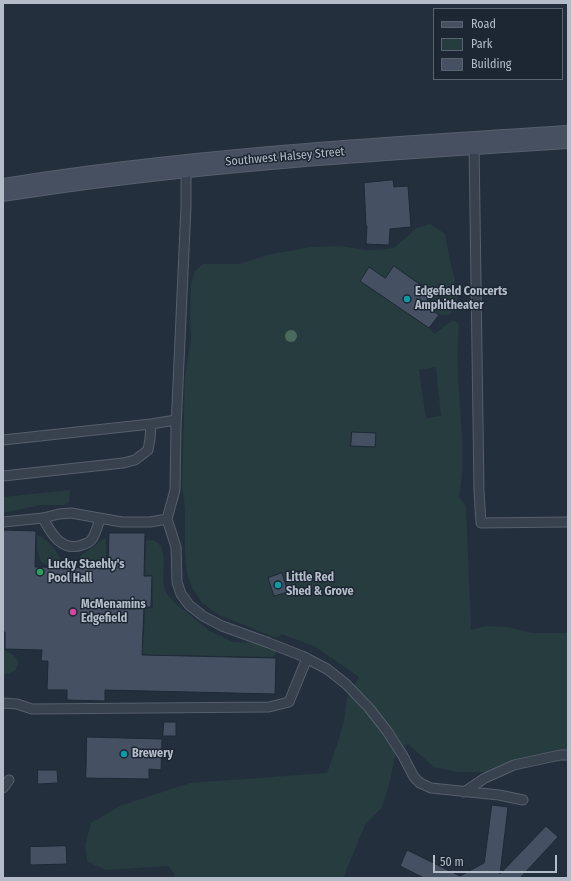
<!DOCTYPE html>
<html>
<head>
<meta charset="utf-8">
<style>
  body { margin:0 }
  #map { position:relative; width:571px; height:881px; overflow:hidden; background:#242f3e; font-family:"Fira Sans Condensed",sans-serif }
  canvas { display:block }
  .frame { position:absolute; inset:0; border:4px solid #b4bcc9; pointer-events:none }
  .legend { position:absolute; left:433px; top:8px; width:130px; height:72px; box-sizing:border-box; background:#1d2633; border:1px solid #59626f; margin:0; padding:5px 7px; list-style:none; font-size:12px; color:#b4bcc9 }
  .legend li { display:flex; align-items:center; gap:8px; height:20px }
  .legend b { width:20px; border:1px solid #59626f }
  .scale { position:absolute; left:433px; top:855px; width:124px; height:18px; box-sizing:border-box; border:2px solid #b4bcc9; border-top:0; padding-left:5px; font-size:12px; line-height:14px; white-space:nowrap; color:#b4bcc9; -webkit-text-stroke:3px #1d2633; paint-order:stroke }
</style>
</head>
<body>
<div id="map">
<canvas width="571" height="881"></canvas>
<div class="frame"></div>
<ul class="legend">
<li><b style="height:5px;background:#465061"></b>Road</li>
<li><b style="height:11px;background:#263c3f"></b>Park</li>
<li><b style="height:11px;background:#455162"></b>Building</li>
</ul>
<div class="scale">50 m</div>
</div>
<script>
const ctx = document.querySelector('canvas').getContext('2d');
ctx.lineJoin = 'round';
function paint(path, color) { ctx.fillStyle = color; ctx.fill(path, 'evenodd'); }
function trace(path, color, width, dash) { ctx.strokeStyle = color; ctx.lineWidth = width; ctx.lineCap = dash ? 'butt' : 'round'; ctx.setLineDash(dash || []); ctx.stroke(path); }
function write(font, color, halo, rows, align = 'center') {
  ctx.font = font + ' "Fira Sans Condensed",sans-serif'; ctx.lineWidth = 3; ctx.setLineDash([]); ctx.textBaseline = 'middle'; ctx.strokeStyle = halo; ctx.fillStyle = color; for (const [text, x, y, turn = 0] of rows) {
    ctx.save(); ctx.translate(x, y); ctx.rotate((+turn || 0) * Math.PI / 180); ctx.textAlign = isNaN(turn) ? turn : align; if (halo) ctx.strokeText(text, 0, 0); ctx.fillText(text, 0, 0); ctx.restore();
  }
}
paint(new Path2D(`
  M430,224l15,10 5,27 5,20 3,18 -7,15c-11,4 -18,-4 -27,-9l8,-13 -38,-26 -9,12 -16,-11 -9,14 69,47 5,6 19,-14 6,4c-1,15 -2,31 -1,46 1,42 9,86 1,127l7,9 5,124 16,-4 20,1 25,6h36v127l-75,12h-35l-24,-5 -26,-23 -12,9 -7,32 -7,22 -17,18 -22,53h-168l-1,-5 -6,-7 -62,4 -19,-9 -2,-16 6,-22 31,-18 68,-22 137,-10 9,-25 8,-27 3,-23 12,-21 -43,-30 -34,-13 -4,3h-4l-55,-22 -17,-12 -10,-16 -5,-13 -2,-19v-46l-3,-24 3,-109 6,-35 -1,-27 1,-31 4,-12 8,-7h37l27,-9 44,-8 30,-1 25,4h13l15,-2 23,-20zM436,367l5,49 -15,2 -7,-48zM352,432l24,1 -1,14 -24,-1z
  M70,490l-1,12 -5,3h-23l-38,8v-16z
  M37,535c10,3 22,17 25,28l-1,2h-14l-6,-3 -4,-12z
  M106,537v29h-26v-9l3,-3z
  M150,540c21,2 11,33 14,46 1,6 6,12 10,16l37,30 22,10 25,1 18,7 -1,5 -2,2 -106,-2 -17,9 -1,-9 -10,-1 5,-19 1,-26 8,-1 -1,-33h-7l1,-34z
  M3,633l1,17c7,3 11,5 15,13l-4,8 -12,4z`), '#263c3f');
const building = new Path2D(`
  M393,180l1,7 14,-1 3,41 -21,2 -1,16 -23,-1 1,-18h-1l-2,-43z
  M394,266l38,27 -8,12 15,10 -10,13 -69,-47 9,-14 16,11z
  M352,432l24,1 -1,14 -24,-1z
  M3,530l33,1 -1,36 73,1 1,-35h36l-1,43h8l-1,31h-7l-2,48 134,3 -1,36 -170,-4v11l-38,-1v-10h-20l1,-29h-7l1,-11 -37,-1v-17h-2z
  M282,573l6,19 -14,4 -6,-18z
  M164,722h12v14h-13z
  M87,737l75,2 -1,31 -12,-1v10l-63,-1z
  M38,770h19l1,13 -20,1z
  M492,805l16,2 -8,67 46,-48 12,11 -38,41h-96l-24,-12 7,-16 53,26 24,-13z
  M66,846l1,18 -37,1v-18z`);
paint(building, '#455162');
trace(building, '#1f2835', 1);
const lane = new Path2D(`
  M474,143l5,348 2,32 87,-1
  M186,165v41l-10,222 -1,62 -8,29 9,28 1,35 4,12 8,11 14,11 19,10 47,17 33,13 25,13 19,15 23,24 18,23 16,25 11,21 6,6 11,5 68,7 24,5
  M3,440l148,-16 25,-4
  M3,476l120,-13 12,-3 13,-10 2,-11 1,-15
  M43,518c8,16 19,34 39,27 3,-1 8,-3 10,-6 4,-6 6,-14 8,-20
  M3,522l40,-4 16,-4 12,-1 51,9h28l17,-3
  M3,703l14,1 15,5 237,-2 20,-5 18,-44
  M3,788l6,-8
  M464,792l21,-14 29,-13 46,-10h8`);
const secondary = new Path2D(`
  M3,190c187,-30 376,-41 565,-53`);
trace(lane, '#565f6c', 11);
trace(secondary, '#565f6c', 24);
trace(lane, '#38414e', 9);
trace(secondary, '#465061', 22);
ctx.fillStyle = '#4b6a5d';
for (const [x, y] of [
  [291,336]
]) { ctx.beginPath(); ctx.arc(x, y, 6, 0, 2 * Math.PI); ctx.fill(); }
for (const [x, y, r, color] of [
  [407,299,4,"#0f9aa8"],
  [40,572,4,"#2e9e5b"],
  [278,585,4,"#0f9aa8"],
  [73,612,4,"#d1479c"],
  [124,754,4,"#0f9aa8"]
]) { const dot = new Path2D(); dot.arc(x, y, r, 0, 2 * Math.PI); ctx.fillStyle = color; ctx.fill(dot); trace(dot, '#1d2633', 1.5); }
write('12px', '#b4bcc9', '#1d2633', [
  ["Southwest Halsey Street",285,157,-5]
]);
write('bold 12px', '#b4bcc9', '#1d2633', [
  ["Edgefield Concerts",415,292],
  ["Amphitheater",415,306],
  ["Lucky Staehly's",48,565],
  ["Pool Hall",48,579],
  ["Little Red",286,578],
  ["Shed & Grove",286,592],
  ["McMenamins",81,605],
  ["Edgefield",81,619],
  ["Brewery",132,754]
], 'left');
</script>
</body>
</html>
